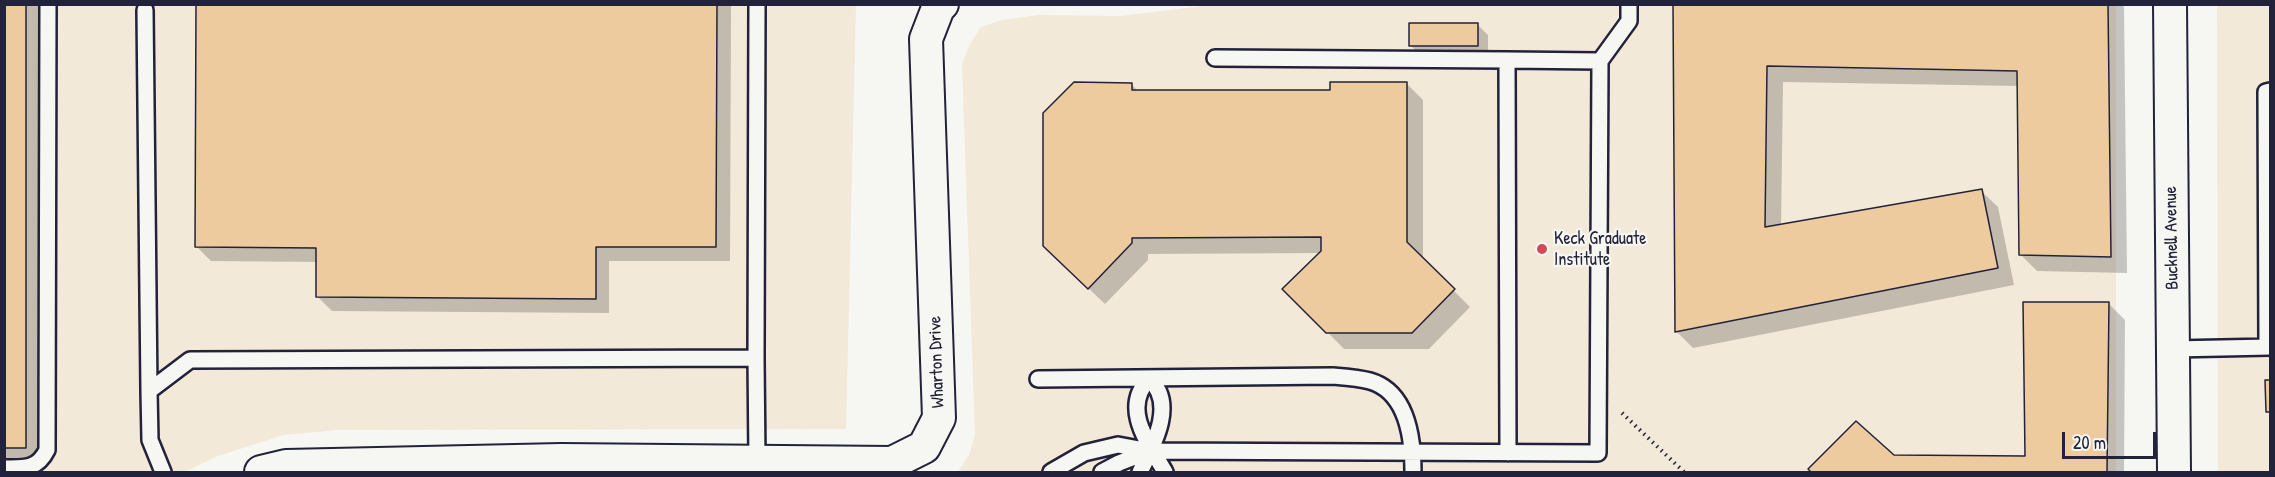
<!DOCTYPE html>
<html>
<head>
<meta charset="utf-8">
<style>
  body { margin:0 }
  #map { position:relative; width:2275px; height:477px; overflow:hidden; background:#f6f6f2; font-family:"Patrick Hand",sans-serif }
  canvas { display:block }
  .frame { position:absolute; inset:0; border:6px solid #22223b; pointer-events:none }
  .scale { position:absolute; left:2062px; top:432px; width:94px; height:27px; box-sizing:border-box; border:3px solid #22223b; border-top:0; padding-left:8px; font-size:18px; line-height:21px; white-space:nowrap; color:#22223b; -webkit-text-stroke:4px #f6f6f2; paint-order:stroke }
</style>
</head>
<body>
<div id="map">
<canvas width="2275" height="477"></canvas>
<div class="frame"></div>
<div class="scale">20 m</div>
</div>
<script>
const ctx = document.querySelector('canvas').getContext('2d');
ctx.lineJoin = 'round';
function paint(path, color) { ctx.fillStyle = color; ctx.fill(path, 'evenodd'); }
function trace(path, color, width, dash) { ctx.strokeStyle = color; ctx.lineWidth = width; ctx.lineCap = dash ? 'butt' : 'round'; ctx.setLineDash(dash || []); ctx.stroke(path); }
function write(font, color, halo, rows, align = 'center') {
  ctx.font = font + ' "Patrick Hand",sans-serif'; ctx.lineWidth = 4.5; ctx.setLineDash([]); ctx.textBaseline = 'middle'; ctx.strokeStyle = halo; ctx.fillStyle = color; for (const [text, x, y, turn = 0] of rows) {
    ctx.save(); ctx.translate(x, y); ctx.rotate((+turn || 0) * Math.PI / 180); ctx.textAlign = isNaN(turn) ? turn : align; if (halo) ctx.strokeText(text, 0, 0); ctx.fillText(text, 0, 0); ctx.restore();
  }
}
paint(new Path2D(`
  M1219,4l897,1v467h-1158l11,-17 6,-20 -13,-371 8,-20 11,-17 21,-7 36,-5 82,1z
  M4,5h852l-10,424 -509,1 -54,5 -65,21 -34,16h-179z
  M2217,5h53v467h-52z`), '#f3e9d9');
paint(new Path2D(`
  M4,4h36l-1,458h-35z
  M198,4h533l-1,257h-121v52l-277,-2 -14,-14v-35l-107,-1 -14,-14z
  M1674,4h448l2,3 3,266 -90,-2 -16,-16 -2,-169 -236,-4 -2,144 200,-35 17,16 16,78 -321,63 -17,-17z
  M1477,24l11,11v21h-66l-11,-10z
  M1406,83l17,17v160l47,47 -41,42h-85l-59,-60 36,-36 -173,1v6l-43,44 -44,-42 70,-178 7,7h193z
  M2108,303l17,17 -1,152h-311l-3,-3 217,-12z`), '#0003');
const building = new Path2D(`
  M4,4h22v444h-22z
  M196,4h521l-1,243h-120v52l-280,-2v-49l-121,-1z
  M1673,4h435l3,253 -92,-2 -2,-184 -250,-5 -2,161 217,-38 16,79 -323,64z
  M1409,23h69v23h-69z
  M1074,82l58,1v7h198v-8h77v160l48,47 -43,44h-86l-44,-44 39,-38v-14l-189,1v5l-44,46 -45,-43v-133z
  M2023,302h86l-2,170h-296l-3,-3 48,-48 38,34 131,1z
  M2265,380h5v32h-4z`);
paint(building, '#edcb9f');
trace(building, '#22223b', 1.5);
const service = new Path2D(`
  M145,10l4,381
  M1215,58l292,2
  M2267,347l-1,-255 4,-1
  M2173,349l97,-2
  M756,358l1,-354
  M1038,379l295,-3c12,1 26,2 37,5 38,11 43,58 43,91
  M1508,453l-1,-393 93,1
  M4,468c20,0 33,2 43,-18l1,-446
  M163,472l-13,-32 -1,-49 41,-31 566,-2 1,103
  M1051,472l33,-19 34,-8 32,6 448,2 2,-392 29,-40v-17
  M1102,472l17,-9 31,-12
  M1140,472c13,-26 37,-69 9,-93 -29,30 1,66 16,93`);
const minor = new Path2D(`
  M2170,4l4,468
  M261,472l25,-6 275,-6 331,3 32,-16 15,-29 -13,-379 12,-31 4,-4`);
trace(service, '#22223b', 20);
trace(minor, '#22223b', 36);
trace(new Path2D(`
  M1622,413l62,59`), '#22223b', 4, [1.5, 4.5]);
trace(service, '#f6f6f2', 15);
trace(minor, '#f6f6f2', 32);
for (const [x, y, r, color] of [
  [1542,249,6,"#d1495b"]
]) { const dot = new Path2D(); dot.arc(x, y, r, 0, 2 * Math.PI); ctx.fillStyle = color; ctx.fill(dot); trace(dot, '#f6f6f2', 2); }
write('18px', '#22223b', '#f6f6f2', [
  ["Bucknell Avenue",2172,238,-91],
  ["Wharton Drive",937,362,-92]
]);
write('18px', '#22223b', '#f6f6f2', [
  ["Keck Graduate",1554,239],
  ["Institute",1554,260]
], 'left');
</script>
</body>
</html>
